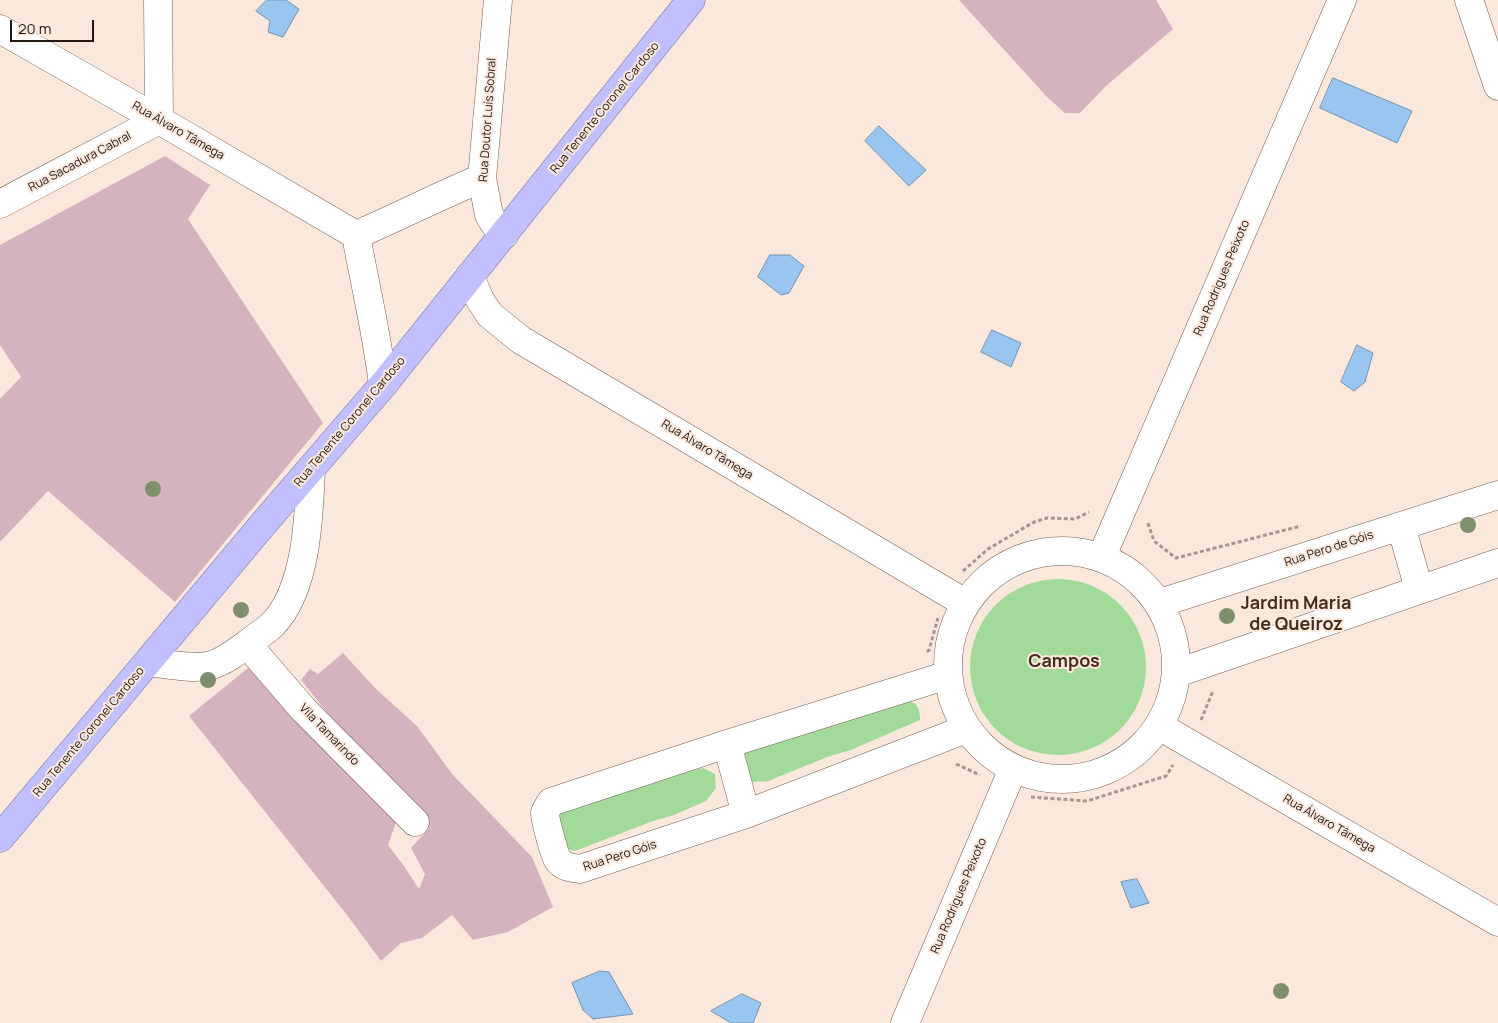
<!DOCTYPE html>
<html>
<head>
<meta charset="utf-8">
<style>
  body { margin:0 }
  #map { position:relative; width:1498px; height:1023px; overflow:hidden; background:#fbe8dd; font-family:Manrope,sans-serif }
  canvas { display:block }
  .scale { position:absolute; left:10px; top:20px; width:84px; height:22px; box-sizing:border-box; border:2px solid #231812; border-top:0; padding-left:6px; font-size:15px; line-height:18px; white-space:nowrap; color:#231812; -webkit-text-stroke:4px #fbe8dd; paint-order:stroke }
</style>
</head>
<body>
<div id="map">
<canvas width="1498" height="1023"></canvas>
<div class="scale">20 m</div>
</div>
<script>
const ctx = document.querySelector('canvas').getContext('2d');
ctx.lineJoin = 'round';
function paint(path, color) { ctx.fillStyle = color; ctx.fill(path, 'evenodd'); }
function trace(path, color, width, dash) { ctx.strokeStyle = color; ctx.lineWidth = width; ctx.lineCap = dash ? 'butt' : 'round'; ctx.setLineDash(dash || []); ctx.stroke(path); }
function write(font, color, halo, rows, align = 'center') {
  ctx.font = font + ' Manrope,sans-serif'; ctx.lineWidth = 4; ctx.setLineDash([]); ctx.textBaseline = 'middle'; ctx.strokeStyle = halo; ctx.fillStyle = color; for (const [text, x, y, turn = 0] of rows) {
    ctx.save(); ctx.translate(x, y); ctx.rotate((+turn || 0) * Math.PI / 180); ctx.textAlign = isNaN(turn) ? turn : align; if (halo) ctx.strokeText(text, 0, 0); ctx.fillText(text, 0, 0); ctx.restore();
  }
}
paint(new Path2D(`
  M970 667a88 88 0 1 1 176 0a88 88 0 1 1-176 0Z
  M907,700c10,2 13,9 13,20l-69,30 -21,6 -62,25 -17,1 -9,-29z
  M703,768l12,6 1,14 -10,13 -32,14 -21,6 -78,30 -13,-3 -7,-29 7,-11 124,-37z`), '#a2da9a');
const water = new Path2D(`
  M267,0h19l13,9 -16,28 -15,-5 2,-11 -14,-10z
  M1333,78l79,33 -15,32 -77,-35z
  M879,126l47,44 -17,16 -44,-45z
  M770,255h20l14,11 -15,27 -8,2 -23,-18z
  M992,330l29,13 -10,24 -30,-15z
  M1357,345l16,8 -8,29 -11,9 -13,-9z
  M1137,879l12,24 -18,5 -10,-26z
  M600,971l9,1 24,42 -40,5 -10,-9 -11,-27z
  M742,994l19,9 -8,20h-22l-20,-12z`);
paint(water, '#98c6f0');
trace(water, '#7592ad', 1);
paint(new Path2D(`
  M959,0h197l17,29 -67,57 -26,27h-15l-18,-16z
  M165,156l45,29 -22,34 135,204 -148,179 -127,-111 -48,51v-143l21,-22 -21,-32v-100z
  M343,653l33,36 41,37 36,49 79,82 21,50 -45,25 -35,8 -21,-25 -30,23 -21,5 -20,18 -34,-46 -158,-199 59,-48 43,39 107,110 -10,28 16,21 15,23 6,-15 -14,-26 18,-20 -63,-67 -65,-81 9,-11 8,5z`), '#d5b3be');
const minor = new Path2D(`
  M158,0l1,120
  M498,0l-16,178 7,37 5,8 10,12
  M1469,0l29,86
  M0,29l159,91 197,115c9,50 21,99 27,150
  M0,204l159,-84
  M356,235c42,-18 83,-39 126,-57
  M470,276l10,24 10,15 31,25 444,263
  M1401,526l18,63
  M948 665a114 114 0 1 1 228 0a114 114 0 1 1-228 0Z
  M1102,556l240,-556
  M1160,603l338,-108
  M247,644l56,65 112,113
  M148,662c18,2 47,8 64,3 15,-5 27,-15 39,-24 7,-6 15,-10 21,-16 35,-35 37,-109 39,-156
  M1177,673l321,-110
  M948,675l-221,69 -176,58c-2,4 -5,6 -6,11 0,6 9,41 13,47 5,7 14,8 22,9l166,-55 220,-85
  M1159,726l339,196
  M727,744l19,70
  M905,1023l108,-254`);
const major = new Path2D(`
  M0,838l264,-315 119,-138 308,-385`);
trace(minor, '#775d4d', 29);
trace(major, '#6f69aa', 29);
trace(new Path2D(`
  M1148,523l6,18 22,17 125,-32
  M963,571l25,-22 46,-27 13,-4 28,1 14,-7
  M927,652l2,-2 9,-32
  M1201,720l12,-29
  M956,764l24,11
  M1031,797l56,4 79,-25 7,-11`), '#a6968d', 3, [4, 2.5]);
trace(minor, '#fff', 28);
trace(major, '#c1bffd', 28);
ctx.fillStyle = '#7e8f6e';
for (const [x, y] of [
  [153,489],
  [1468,525],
  [241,610],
  [1227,616],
  [208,680],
  [1281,991]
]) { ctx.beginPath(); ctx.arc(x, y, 8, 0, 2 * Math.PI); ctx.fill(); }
write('12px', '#231812', '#fbe8dd', [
  ["Rua Tenente Coronel Cardoso",605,108,-51],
  ["Rua Doutor Luís Sobral",488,120,-86],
  ["Rua Álvaro Tâmega",178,131,30],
  ["Rua Sacadura Cabral",80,162,-28],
  ["Rua Rodrigues Peixoto",1222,278,-67],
  ["Rua Tenente Coronel Cardoso",350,422,-50],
  ["Rua Álvaro Tâmega",707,450,31],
  ["Rua Pero de Góis",1329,549,-18],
  ["Rua Tenente Coronel Cardoso",89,732,-50],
  ["Vila Tamarindo",329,735,46],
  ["Rua Álvaro Tâmega",1329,824,30],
  ["Rua Pero Góis",620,856,-18],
  ["Rua Rodrigues Peixoto",959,896,-67]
]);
write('bold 18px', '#452e1f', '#fbe8dd', [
  ["Jardim Maria",1296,604],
  ["de Queiroz",1296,625],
  ["Campos",1064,662]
]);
</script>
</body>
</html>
